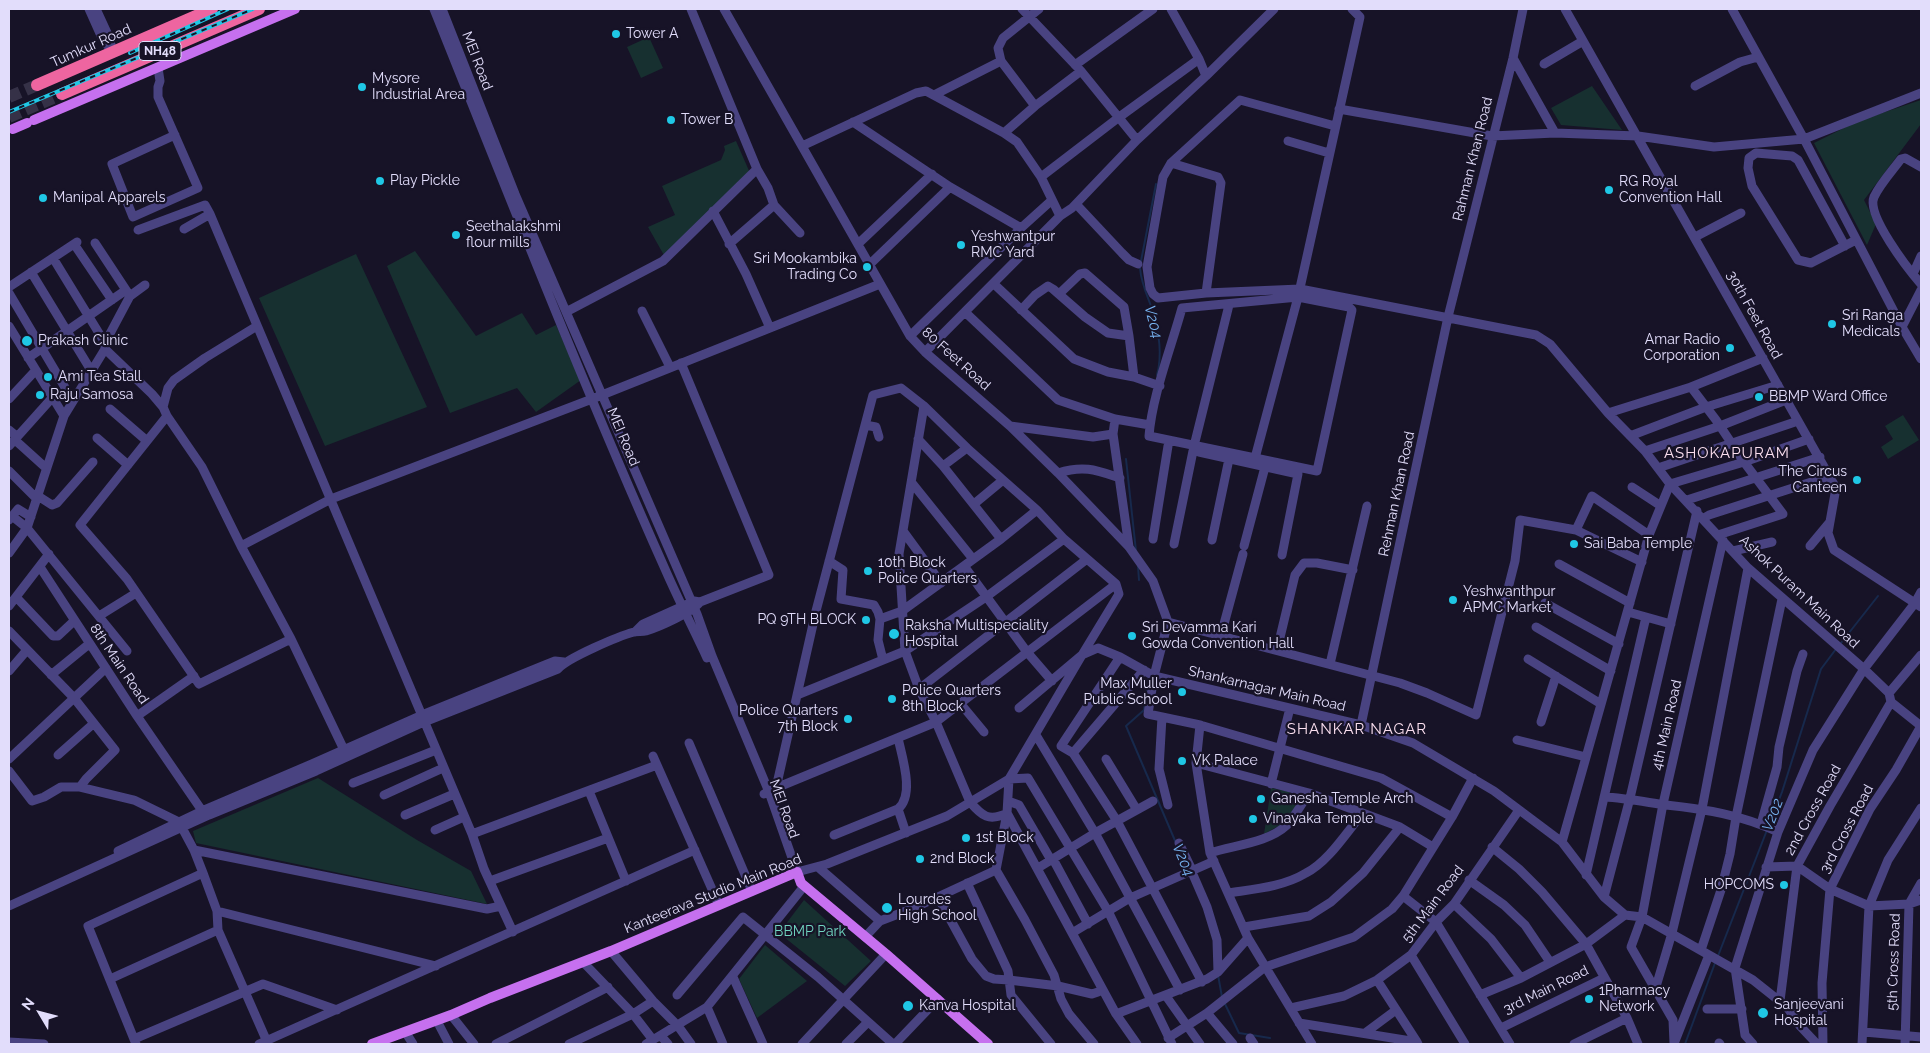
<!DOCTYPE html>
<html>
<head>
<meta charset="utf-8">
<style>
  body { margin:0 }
  #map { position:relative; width:1930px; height:1053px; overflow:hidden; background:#171327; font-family:Raleway,sans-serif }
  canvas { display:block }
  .frame { position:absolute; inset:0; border:10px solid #e2ddfb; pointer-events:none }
  .north { position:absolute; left:15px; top:988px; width:50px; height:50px; -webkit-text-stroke:4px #171327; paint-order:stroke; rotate:307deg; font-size:14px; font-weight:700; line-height:20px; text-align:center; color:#e2ddfb }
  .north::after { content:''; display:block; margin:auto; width:18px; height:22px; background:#e2ddfb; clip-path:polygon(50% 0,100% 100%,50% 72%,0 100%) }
</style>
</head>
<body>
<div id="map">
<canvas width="1930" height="1053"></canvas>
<div class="frame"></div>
<div class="north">N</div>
</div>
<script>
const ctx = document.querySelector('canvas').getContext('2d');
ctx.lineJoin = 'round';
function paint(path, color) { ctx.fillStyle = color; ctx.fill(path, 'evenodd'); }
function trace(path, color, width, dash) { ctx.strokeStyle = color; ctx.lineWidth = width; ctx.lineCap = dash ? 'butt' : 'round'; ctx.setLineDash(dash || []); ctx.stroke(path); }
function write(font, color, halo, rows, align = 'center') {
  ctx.font = font + ' Raleway,sans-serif'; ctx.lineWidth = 4.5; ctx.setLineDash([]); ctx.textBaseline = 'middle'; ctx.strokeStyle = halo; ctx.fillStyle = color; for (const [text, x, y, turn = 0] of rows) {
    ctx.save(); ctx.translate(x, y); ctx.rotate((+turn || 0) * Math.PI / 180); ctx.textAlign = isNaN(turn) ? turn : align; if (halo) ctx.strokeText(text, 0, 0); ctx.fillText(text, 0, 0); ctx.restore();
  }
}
paint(new Path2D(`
  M649,37l14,31 -22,10 -14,-31z
  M1592,86l30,44 -61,-5 -10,-17z
  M1921,100v24l-57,76 12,24 -9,21 -53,-102 44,-22z
  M736,141l14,32 -85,84 -17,-30 27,-12 -13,-29 59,-26 4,-10 -1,-4z
  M415,251l61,85 46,-23 14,22 20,-10 25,55 -45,32 -19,-24 -67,25 -63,-147z
  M356,254l71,153 -102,39 -66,-148z
  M1903,415l16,25 -31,19 -7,-12 12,-8 -8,-13z
  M318,778l99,62 54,31 16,33 -291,-61 -3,-12z
  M1271,788l34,7 -21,28 -20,11z
  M804,900l67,61 -26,25 -66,-53z
  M765,945l42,36 -50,37 -18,-39z`), '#173030');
trace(new Path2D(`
  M1141,261l15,-77
  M1140,268c1,14 6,25 11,38 7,21 12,47 6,69
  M1126,459l10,92
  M1138,566l1,14
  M1841,643l37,-47
  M1149,676l-5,34 -18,16 50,117
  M1769,826l13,-34 39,-123 15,-20
  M1718,956l49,-126
  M1218,975l4,22
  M1225,1004l14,29 31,5
  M1685,1044l30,-81`), '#17294c', 2);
trace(new Path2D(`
  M9,97l28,-12
  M9,117l53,-23`), '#353147', 12, [12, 6]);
trace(new Path2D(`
  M89,9l13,29 11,15
  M96,9l12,26 4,13
  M434,9c75,187 149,376 231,560 13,30 28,59 42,89
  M442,9l73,185 182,420 15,42 57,136 28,80 30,-8 120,-48 62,-37 73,-124
  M691,9l66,160 11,19 6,17 26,28
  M724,9l186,327 15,16 85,74 48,47 71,74 24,34 15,41 -14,54 -6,38 52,11 -4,38 14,90 38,85 64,106
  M1022,9l59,62 56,69
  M1171,9l28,50 7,17
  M1565,9l271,479 -8,45 6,17 87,57
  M1732,9l72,130 98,188 19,32
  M1513,58l42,75
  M1544,64l39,-23
  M1075,65l78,-56
  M158,68l2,13 -2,6v10l40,91 -65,29 -21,-53 63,-29
  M1695,86l45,-24 18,-5
  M934,95l67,-34
  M1035,106l-34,-45 -3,-13 5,-10 36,-29
  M1339,109l153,27 63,-3 83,3 76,11 90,-8 117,-46
  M853,122l97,65 71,41
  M1335,126l-95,-26 -69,63 -8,14 -16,90 3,21 3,6 5,4 48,-5 94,-4 236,46 14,9 58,69 37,38 25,33 78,84 116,101 25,24 2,9 30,24
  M1004,133l31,-27 46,-35
  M1288,141l41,12
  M802,146l114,-53 10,-2 78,42 13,9 24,35 19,39
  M1171,163l47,14 3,6 -15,110
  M1921,167l-16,-9 -4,1c-9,12 -21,25 -27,38 -8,18 34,72 47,87
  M1041,177l77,-59 81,-59
  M1076,204l46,49 7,7 9,4
  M713,211l33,63 24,54
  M184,229l26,-15
  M138,230l67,-25 5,9 262,620 12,35 29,63
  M1695,237l46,-24
  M95,243l31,47
  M74,244l38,56
  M729,244l45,-39
  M858,244l74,-70
  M1845,246l-47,-86 -6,-4 -36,-3 -7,5 -1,10 4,18 46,74 13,3 45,-23
  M53,258l52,85
  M869,265l81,-78
  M31,272l61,100
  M1913,274l8,-18
  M994,284l80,75 34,13 26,5 26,9
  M9,287l68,-45
  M9,293l64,108
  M1059,294l21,-20 5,-1 39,34 5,29
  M130,296l15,-11
  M1298,297l-43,161 -106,-22c3,-40 22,-88 33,-128z
  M1021,310l14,-15 13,-9 5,3 32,28 23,16 21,3 5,41
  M642,311l28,56
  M566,312l97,-51 94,-92
  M965,312l93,88 57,19 35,6
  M9,326l55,90
  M1902,327l19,-37
  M910,336l111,-108 31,-28
  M105,349l47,45 11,13 4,9 35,51 39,79 50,93 55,115
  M925,352l135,-136 12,-8 65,-68 69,-64 68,-67
  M1691,387l72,-29
  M9,399l27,-29
  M924,406l-25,148 6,97 14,38 17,33 34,80c12,14 19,20 37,11
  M163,407l5,-19 6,-8 31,-22 52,-32
  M110,409l37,32
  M1608,413l83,-26 25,33 28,42 39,52 -65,21
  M167,416l-87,109 47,54 72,105 92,-45
  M865,425l11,2 3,10
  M1010,426l83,11 20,-3 2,-15
  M9,430l6,5v5l31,28
  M1113,434l16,113
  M1630,436l76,-29 72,-22
  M97,438l31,27
  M918,439l25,27 58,73
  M9,446l43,-48
  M1194,446l35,-141
  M1645,451l75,-25 66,-26
  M1199,452l99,22 -16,81
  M1255,458l62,13 35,-161 -3,-3 -51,-10 62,-280 -8,-8
  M943,466l24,-18
  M1658,468l140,-47
  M9,471l28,28
  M1058,473c26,-8 38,-3 62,5
  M912,483l61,76
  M1632,487l29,19
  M38,496l14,9 5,-2 36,-41
  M1687,500l133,-43
  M974,504l29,-24
  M12,516l15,12 100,123
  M1704,518l5,-3 121,-39
  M9,520l9,-11 13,8
  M1576,530l16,-34 57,39
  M903,531l38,52
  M1153,539l15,-93
  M1212,540l17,-81
  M1174,544l19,-93
  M241,546l90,-47 261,-100 288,-115
  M1244,546l21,-79
  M1810,546l20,-24
  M1733,551l39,-9
  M9,553l18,-25 37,-112 41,-67v-6l25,-47 -4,-6 -98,68
  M829,561l14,9 -2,29 33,6 4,7 2,7
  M1559,564l71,39
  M964,566l63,86 25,29
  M40,567l97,149 68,99
  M16,597l37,39h5l16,-15
  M1545,603l74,41
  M9,606l40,-52
  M99,616l37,-23
  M1646,617l25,7
  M1168,622l232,61 27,10 49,22 39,-154 5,-41 56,10 66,32
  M1536,627l75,44
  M9,631l65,67 41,52 -29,29 -6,8
  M635,632l8,-8 51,-23 6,1 69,-27 -88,-212
  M1221,635l22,-81
  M1277,650l18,-75 9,-12h13l36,7
  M1082,655l16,-7 22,9 34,19 207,49 52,18 81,48 68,51 42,55 21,18 17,2 111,63 34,27 13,19 17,18
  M1120,657l-59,89 12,7 44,68 85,161
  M1528,659l73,45
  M883,660l-5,-20 2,-21 22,-8 99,-72 36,-29
  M1330,664l37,-158
  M9,671l18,-21
  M51,675l38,-31
  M919,689l168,-130
  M1889,693l32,-38
  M797,695l108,-44 81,-54 78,-58
  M960,703l24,29
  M137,716l57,-40
  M1162,717l-3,52 9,36
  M1541,722l15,-46
  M1200,725l181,53 71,39
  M1361,725l87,-408 65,-259 10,-49
  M1036,735l59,98 85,157
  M1517,740l69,17
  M689,743l63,148
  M1073,753l71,-83
  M58,755l35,-31
  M653,756l66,149
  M9,759l97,-91
  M1106,759l31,51
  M1196,763l113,30 91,34 33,20
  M9,771l23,30 12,-4 17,-10h19l54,13 45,22 15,28 9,23 14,38 1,19 50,114
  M353,783l83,-33
  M1271,784l19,-76
  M776,788l160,-66 180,-138
  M589,791l37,90
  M764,794l12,-6 40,-177 57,-216 28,-7 23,18 43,42 70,62 27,29 52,45 3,10 -37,61 -63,53
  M384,795l59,-27
  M1604,797c21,1 41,5 62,8 38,4 76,10 112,27
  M1008,801l11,4 32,55
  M898,809l8,24
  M405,815l49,-21
  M1761,824l16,-57 2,-20 18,-76 6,-17
  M435,830l29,-13
  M472,834l185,-69
  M834,835l64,-26c17,-14 4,-52 0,-71
  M1562,842l87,-307 21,-51 74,-22 65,-23
  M1179,843l13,27
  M1492,847l27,22 23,23 44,52 41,74 11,26
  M194,850l293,59 14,-3
  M118,851l84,-40 110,-47 110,-49 123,-50 10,-4 9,1
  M1210,853c24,-8 58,-10 77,-28 8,-9 15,-22 22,-32
  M1053,859l35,65
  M818,867l62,54 34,-13 82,-38 11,-57
  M1766,867l31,-1 33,23 39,17 40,-2 12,-4
  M1038,868l57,-35 58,-32
  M996,870l29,50 29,55 7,24 8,15 25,30
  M1191,870l16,37 10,33 1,32
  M1586,875l60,-258 -18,-5
  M1469,880l35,25 21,20 25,37
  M490,881l118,-43
  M967,883l41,88 3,24 40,49
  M1228,893c26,-4 55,-6 78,-20 22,-11 40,-40 56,-59
  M1403,896l33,26 74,122
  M938,897l34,62 14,17 8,3 15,1 49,6 34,8 6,-2
  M1604,897l26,-99 67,-287
  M1454,904l37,35 30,39
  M9,906l200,-91 107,-44 108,-49 134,-53c9,-11 61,-33 76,-37 4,-1 8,0 12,-1 13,-4 47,-19 54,-29
  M217,911l219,55
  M1244,927l65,-11 22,-14 32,-29 37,-46
  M1072,933l58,-35 84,-37
  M865,937l15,-16
  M1701,950l20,-60 9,-36 6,-37 46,-218
  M611,951l42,50 25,25 13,18
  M1411,955l54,89
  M583,962l50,52 20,26
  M733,977l30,67
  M110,979l108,-49
  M1377,980l40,62
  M1655,990l17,-57 30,-124 46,-241
  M677,995l66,-78 75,60 75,67
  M1480,995l41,-17 65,-34 39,-29
  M1166,996l34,48
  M1780,1001l17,-135 33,-60 61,-104
  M1291,1008l53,-12 33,-16 34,-25 25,-33 18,-18 65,-94
  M1707,1009h35
  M1207,1013l26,31
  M1116,1014l91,-35 11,-7 30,-34
  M451,1015l23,29
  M437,1021l12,23
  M1299,1023l118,19 1,2
  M1501,1028l103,-50
  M1864,1032l57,5
  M406,1033l7,11
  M1365,1033l31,-23
  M661,1036l7,8
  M1168,1038l39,-25 58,-46 89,-30 38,-28 11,-13 49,-79 21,-39
  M1250,1038l4,6
  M134,1039l129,-55 74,26
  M1675,1041l34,-86
  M9,1042l35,2
  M1674,1043l-1,-23 -42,-73 11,-30 21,-113 60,-264
  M1719,1043l1,1
  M136,1044l-48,-118 115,-53
  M259,1044l436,-194
  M496,1044l112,-57
  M569,1044l64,-30 20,-13
  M646,1044l61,-37
  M723,1044l-16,-37 94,-117
  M802,1044l84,-90
  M846,1044l22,-22
  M895,1044l43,-45
  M1137,1044l-21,-30 -109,-201 2,-34 19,-1 80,133 64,133
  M1574,1044l53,-26
  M1753,1044l-8,-9 -10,-67 43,-136 35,-82 51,-81 51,-66 6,-11
  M1823,1044l-1,-61 8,-94 40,-80 26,-39 25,-44
  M1862,1044l7,-138 19,-46 33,-52
  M1905,1044l4,-140 12,-21`), '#494381', 9);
trace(new Path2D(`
  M34,120l261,-111
  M13,129l14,-6
  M372,1044l79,-29 39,-17 121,-47 186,-79 4,11 85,71 102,90`), '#c670ef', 10);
trace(new Path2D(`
  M37,85l175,-76
  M62,94l197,-85`), '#ee65a0', 12);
const rail = new Path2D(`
  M130,53l98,-44
  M9,112l244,-103`);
trace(rail, '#1fc7e5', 4);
trace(rail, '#171327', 2, [5.5]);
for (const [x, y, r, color] of [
  [616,34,5,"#1fc7e5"],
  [362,87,5,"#1fc7e5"],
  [671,120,5,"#1fc7e5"],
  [380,181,5,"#1fc7e5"],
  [1609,190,5,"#1fc7e5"],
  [43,198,5,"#1fc7e5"],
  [456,235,5,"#1fc7e5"],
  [961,245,5,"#1fc7e5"],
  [867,267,5,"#1fc7e5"],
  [1832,324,5,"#1fc7e5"],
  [27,341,6,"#1fc7e5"],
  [1730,348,5,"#1fc7e5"],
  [48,377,5,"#1fc7e5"],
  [40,395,5,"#1fc7e5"],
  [1759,397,5,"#1fc7e5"],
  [1857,480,5,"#1fc7e5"],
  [1574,544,5,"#1fc7e5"],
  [868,571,5,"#1fc7e5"],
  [1453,600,5,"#1fc7e5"],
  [866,620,5,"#1fc7e5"],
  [894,634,6,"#1fc7e5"],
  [1132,636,5,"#1fc7e5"],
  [1182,692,5,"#1fc7e5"],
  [892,699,5,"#1fc7e5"],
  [848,719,5,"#1fc7e5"],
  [1182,761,5,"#1fc7e5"],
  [1261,799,5,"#1fc7e5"],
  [1253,819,5,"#1fc7e5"],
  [966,838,5,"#1fc7e5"],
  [920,859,5,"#1fc7e5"],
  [1784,885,5,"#1fc7e5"],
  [887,908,6,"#1fc7e5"],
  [1589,999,5,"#1fc7e5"],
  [908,1006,6,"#1fc7e5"],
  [1763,1013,6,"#1fc7e5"]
]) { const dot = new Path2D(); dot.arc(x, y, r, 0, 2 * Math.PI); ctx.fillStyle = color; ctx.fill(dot); trace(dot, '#171327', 2); }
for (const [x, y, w] of [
  [160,51,42]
]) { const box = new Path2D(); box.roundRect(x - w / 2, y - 9.5, w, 19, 4); ctx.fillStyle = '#171327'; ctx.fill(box); trace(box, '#e2ddfb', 1); }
write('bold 12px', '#e2ddfb', null, [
  ["NH48",160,51]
]);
write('14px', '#e2ddfb', '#171327', [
  ["Tower A",626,34],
  ["Mysore",372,79],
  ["Industrial Area",372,95],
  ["Tower B",681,120],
  ["Play Pickle",390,181],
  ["RG Royal",1619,182],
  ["Convention Hall",1619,198],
  ["Manipal Apparels",53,198],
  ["Seethalakshmi",466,227],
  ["flour mills",466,243],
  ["Yeshwantpur",971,237],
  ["RMC Yard",971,253],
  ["Sri Mookambika",857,259,"right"],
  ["Trading Co",857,275,"right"],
  ["Sri Ranga",1842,316],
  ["Medicals",1842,332],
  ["Amar Radio",1720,340,"right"],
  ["Corporation",1720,356,"right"],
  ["Prakash Clinic",38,341],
  ["Ami Tea Stall",58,377],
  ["Raju Samosa",50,395],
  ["BBMP Ward Office",1769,397],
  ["The Circus",1847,472,"right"],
  ["Canteen",1847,488,"right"],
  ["Sai Baba Temple",1584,544],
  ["10th Block",878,563],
  ["Police Quarters",878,579],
  ["Yeshwanthpur",1463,592],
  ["APMC Market",1463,608],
  ["PQ 9TH BLOCK",856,620,"right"],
  ["Raksha Multispeciality",905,626],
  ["Hospital",905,642],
  ["Sri Devamma Kari",1142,628],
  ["Gowda Convention Hall",1142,644],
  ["Max Muller",1172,684,"right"],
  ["Public School",1172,700,"right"],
  ["Police Quarters",902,691],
  ["8th Block",902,707],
  ["Police Quarters",838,711,"right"],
  ["7th Block",838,727,"right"],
  ["VK Palace",1192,761],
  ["Ganesha Temple Arch",1271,799],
  ["Vinayaka Temple",1263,819],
  ["1st Block",976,838],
  ["2nd Block",930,859],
  ["HOPCOMS",1774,885,"right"],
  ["Lourdes",898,900],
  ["High School",898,916],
  ["1Pharmacy",1599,991],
  ["Network",1599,1007],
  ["Sanjeevani",1774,1005],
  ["Hospital",1774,1021],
  ["Kanva Hospital",919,1006]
], 'left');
write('14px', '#e2ddfb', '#171327', [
  ["Tumkur Road",91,46,-24],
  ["MEI Road",477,61,69],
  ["Rahman Khan Road",1473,159,-76],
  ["30th Feet Road",1754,315,61],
  ["80 Feet Road",956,359,42],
  ["MEI Road",623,437,67],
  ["Rehman Khan Road",1397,494,-78],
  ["Ashok Puram Main Road",1799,592,43],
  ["8th Main Road",119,664,56],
  ["Shankarnagar Main Road",1267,689,13],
  ["4th Main Road",1667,725,-77],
  ["MEI Road",784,809,70],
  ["2nd Cross Road",1813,810,-61],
  ["3rd Cross Road",1847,829,-62],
  ["Kanteerava Studio Main Road",713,894,-22],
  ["5th Main Road",1433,904,-53],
  ["5th Cross Road",1894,962,-88],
  ["3rd Main Road",1546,990,-26]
]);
write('14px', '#70d4c0', '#171327', [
  ["BBMP Park",810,932]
]);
write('italic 15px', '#76b1ef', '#171327', [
  ["V204",1153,322,76],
  ["V202",1773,815,-69],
  ["V204",1183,860,67]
]);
ctx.letterSpacing = '1px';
write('15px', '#fbdfef', '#171327', [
  ["ASHOKAPURAM",1727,453],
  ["SHANKAR NAGAR",1357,729]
]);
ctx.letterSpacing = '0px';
</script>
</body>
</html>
